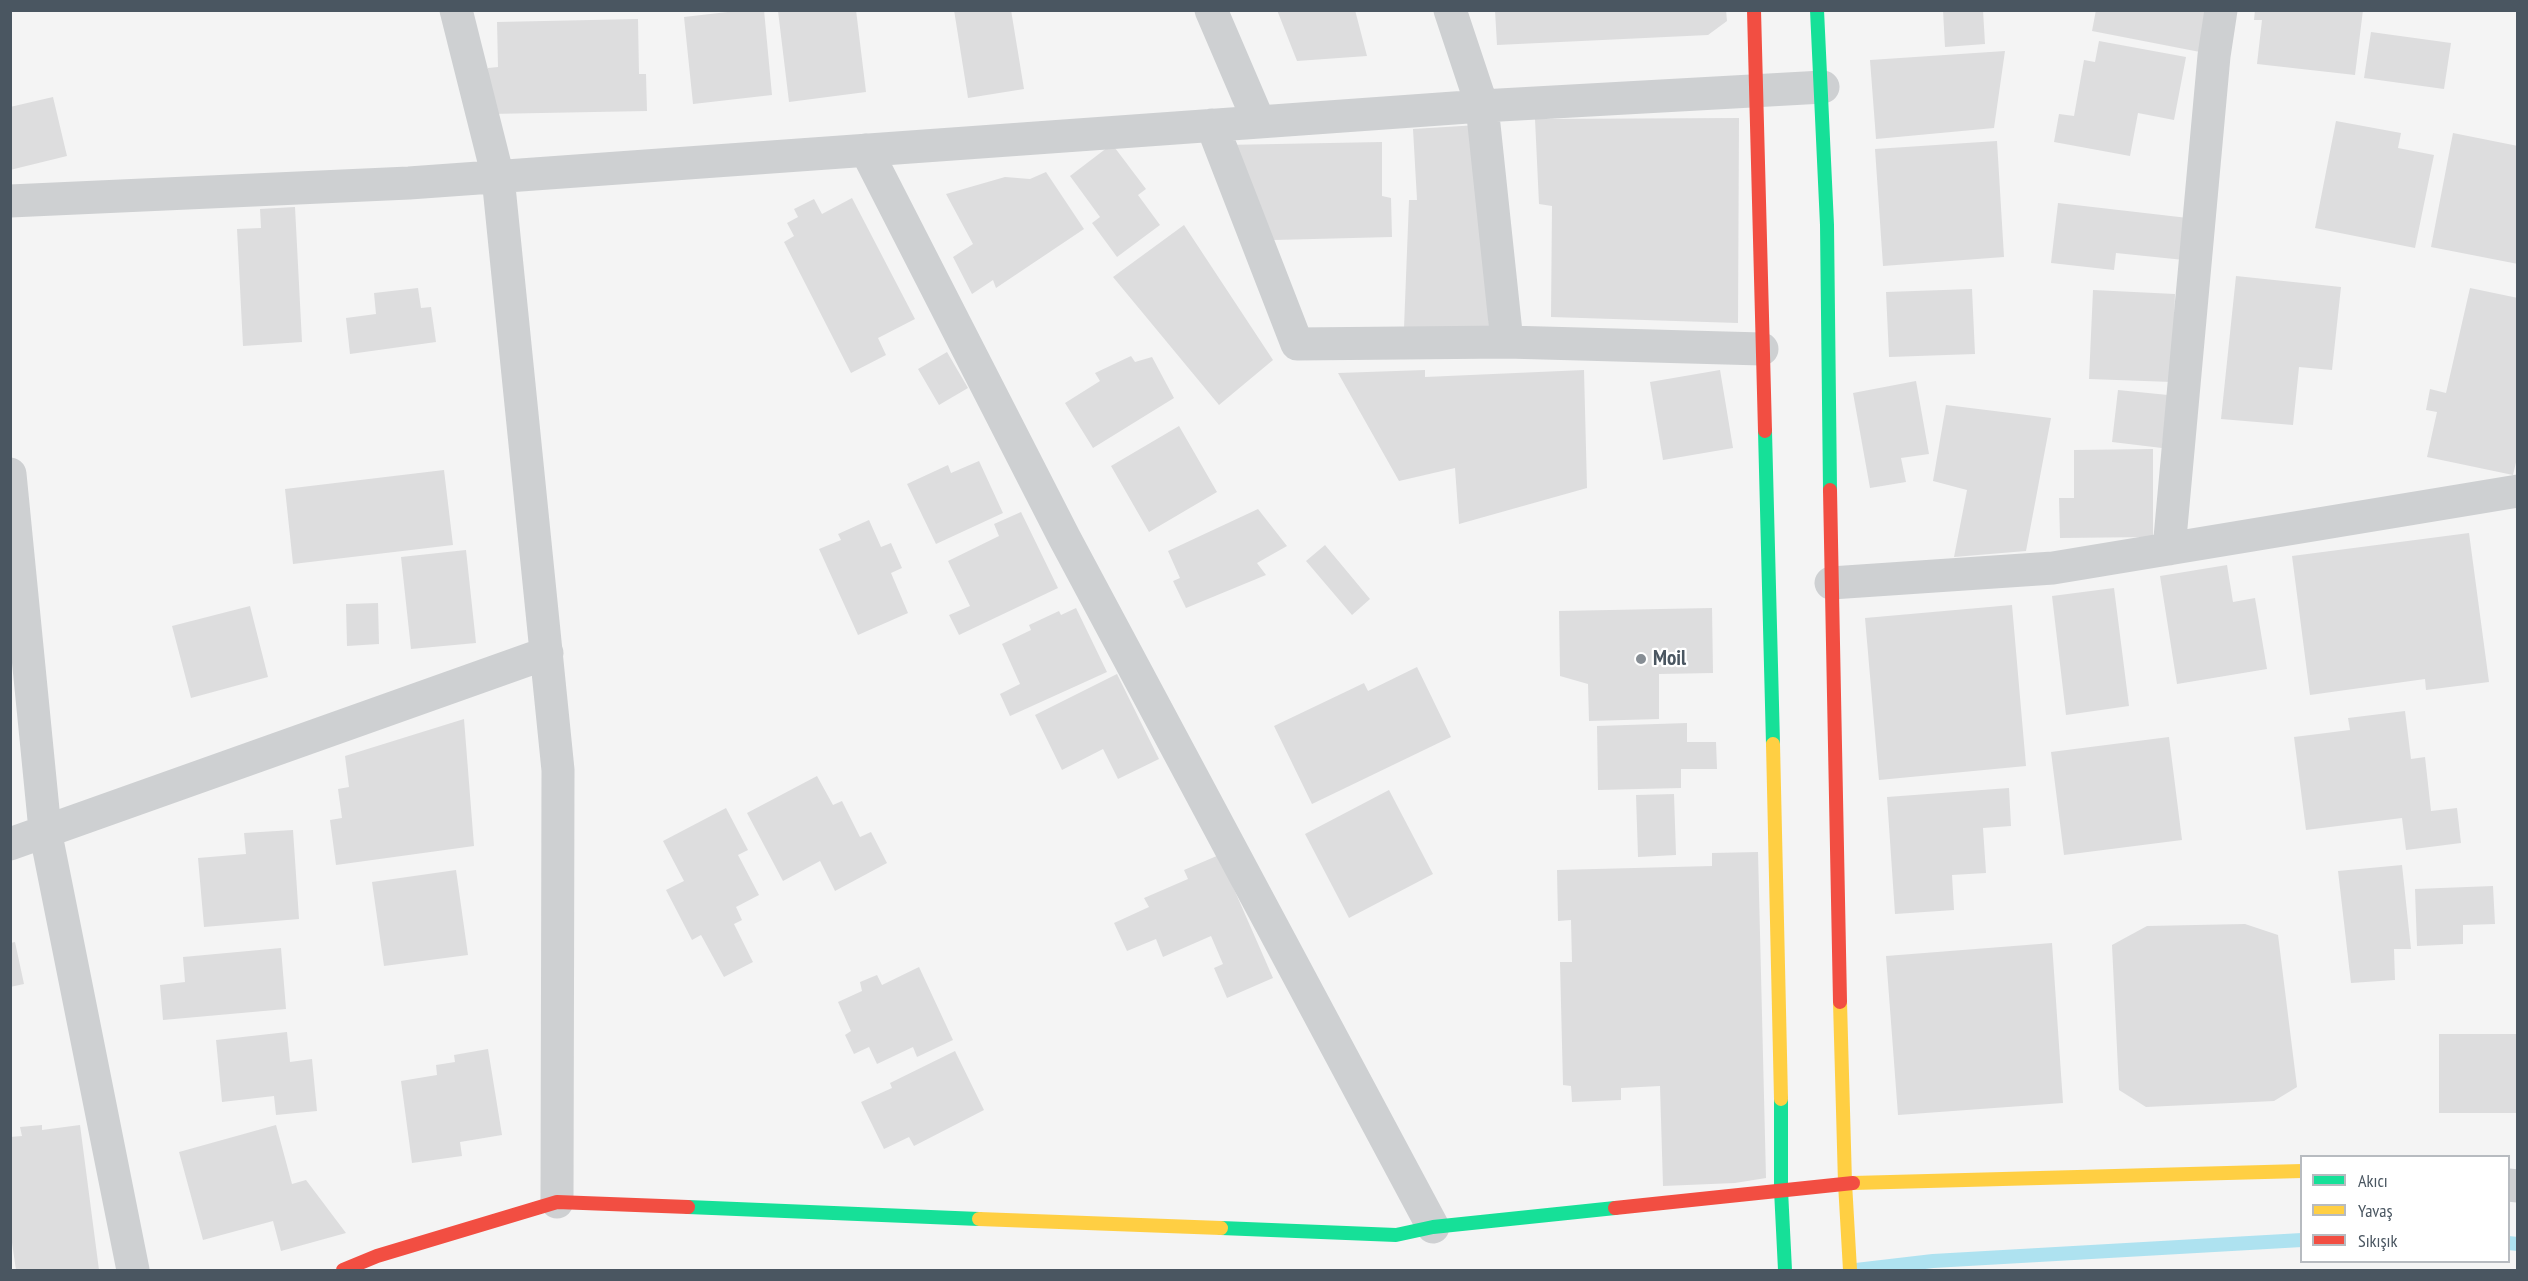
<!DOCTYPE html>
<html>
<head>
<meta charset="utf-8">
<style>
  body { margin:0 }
  #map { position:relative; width:2528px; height:1281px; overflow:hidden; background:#f4f4f4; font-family:"PT Sans Narrow",sans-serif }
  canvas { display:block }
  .frame { position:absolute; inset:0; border:12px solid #4a5661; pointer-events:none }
  .legend { position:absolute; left:2300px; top:1155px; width:210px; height:108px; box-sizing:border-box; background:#fff; border:2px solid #b7bbc0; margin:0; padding:8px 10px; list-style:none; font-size:18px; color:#4a5661 }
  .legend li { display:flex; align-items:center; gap:12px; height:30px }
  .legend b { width:30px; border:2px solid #b7bbc0 }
</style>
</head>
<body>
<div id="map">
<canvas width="2528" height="1281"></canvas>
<div class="frame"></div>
<ul class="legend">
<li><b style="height:8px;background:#16e098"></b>Akıcı</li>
<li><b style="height:8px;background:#ffcf43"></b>Yavaş</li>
<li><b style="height:8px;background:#f24e42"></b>Sıkışık</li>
</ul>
</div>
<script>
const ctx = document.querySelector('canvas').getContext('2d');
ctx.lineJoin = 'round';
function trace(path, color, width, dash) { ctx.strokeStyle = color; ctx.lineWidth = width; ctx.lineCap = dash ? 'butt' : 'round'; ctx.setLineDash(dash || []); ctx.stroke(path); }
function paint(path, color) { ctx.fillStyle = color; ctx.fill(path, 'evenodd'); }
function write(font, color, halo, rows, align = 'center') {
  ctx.font = font + ' "PT Sans Narrow",sans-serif'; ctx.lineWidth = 4.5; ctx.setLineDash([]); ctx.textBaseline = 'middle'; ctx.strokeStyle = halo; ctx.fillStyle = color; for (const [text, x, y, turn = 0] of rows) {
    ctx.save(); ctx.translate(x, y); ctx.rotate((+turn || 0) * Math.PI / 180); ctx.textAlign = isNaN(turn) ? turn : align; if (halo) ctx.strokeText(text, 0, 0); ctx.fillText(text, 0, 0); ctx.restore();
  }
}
trace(new Path2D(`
  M2508,1243l10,1
  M1856,1270l77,-9 369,-21`), '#aee2f0', 14);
paint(new Path2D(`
  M745,10h19l8,85 -79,9 -9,-87z
  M856,10l10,82 -77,10 -11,-91z
  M954,10h57l13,79 -56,9z
  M1277,10h78l12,46 -70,5z
  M1495,10h231l1,11 -19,14 -211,10z
  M1943,10h40l2,34 -40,3z
  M2096,10h112l-8,42 -108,-21z
  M2255,10h108l-8,65 -98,-11 5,-44h-8z
  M638,19l1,55h7l1,37 -158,3 -1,-46 10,-1 -1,-45z
  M2371,32l80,11 -7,46 -80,-11z
  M2099,41l87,16 -12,63 -36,-7 -8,43 -76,-14 5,-28 15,2 10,-56 11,2z
  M2005,51l-11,77 -118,11 -6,-79z
  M53,97l14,59 -57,14v-63z
  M1739,118l-1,205 -187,-6 1,-111 -13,-2 -4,-85z
  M2336,121l65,12 -3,15 36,7 -19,93 -100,-20z
  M1478,125l11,202 -85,1 5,-128h8l-4,-71z
  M2453,133l65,13v118l-87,-17z
  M1997,141l7,116 -121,9 -8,-117z
  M1382,142v54l9,2 1,39 -118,3 -50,-95z
  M1112,144l34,45 -8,6 22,30 -43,32 -25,-34 8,-6 -30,-41z
  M1046,172l38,57 -88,59 -3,-8 -21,14 -19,-37 20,-13 -27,-50 59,-17 25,2z
  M852,198l63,121 -37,19 8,17 -35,18 -67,-131 10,-6 -7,-13 11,-6 -4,-8 20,-10 8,15z
  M2058,203l130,15 -4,42 -68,-7 -2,17 -63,-7z
  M295,207l7,135 -59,4 -6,-117 24,-1 -1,-19z
  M1184,225l89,135 -54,45 -106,-128z
  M2236,276l105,11 -9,83 -33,-3 -6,58 -72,-6z
  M418,288l3,20 10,-1 5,35 -86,12 -4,-36 30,-4 -2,-21z
  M2470,288l48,10v156l-5,21 -86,-18 10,-45 -11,-2 4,-21 16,4z
  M1972,289l3,65 -86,3 -3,-65z
  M2093,290l82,4 -3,88 -83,-3z
  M947,352l21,36 -29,17 -21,-36z
  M1131,356l4,6 17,-5 22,41 -81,50 -28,-45 35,-22 -5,-8z
  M1425,370v7l159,-7 3,118 -128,36 -4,-56 -56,13 -61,-108z
  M1720,370l13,78 -70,12 -13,-78z
  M1916,381l13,73 -28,4 5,24 -36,6 -17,-95z
  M2118,390l50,5 -6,53 -50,-6z
  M1946,405l105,13 -25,133 -72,6 13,-67 -34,-9z
  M1179,426l38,66 -68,40 -38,-66z
  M2153,449v88l-93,1 -1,-40h15v-48z
  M979,461l24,52 -67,31 -29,-60 41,-19 3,8z
  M444,470l9,75 -160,19 -8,-75z
  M1258,509l29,37 -30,17 9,12 -80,33 -13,-27 7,-3 -12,-27z
  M1021,512l37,76 -99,47 -10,-20 21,-9 -22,-45 51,-25 -5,-12z
  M869,520l12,27 10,-4 11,25 -11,5 17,40 -50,22 -39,-86 22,-9 -3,-6z
  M2469,533l20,149 -63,8 -1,-11 -115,16 -18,-139z
  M1325,545l45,54 -18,16 -46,-54z
  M466,550l10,93 -65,6 -10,-92z
  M2227,565l6,37 22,-4 12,71 -90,15 -17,-108z
  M2114,588l15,118 -63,9 -14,-119z
  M378,603l1,41 -32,2 -1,-42z
  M2012,605l14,161 -147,14 -14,-162z
  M250,606l18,71 -77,21 -19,-72z
  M1076,608l31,64 -97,44 -10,-22 20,-10 -18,-40 29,-14 -2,-5 30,-14 2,4z
  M1712,608l1,65 -54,1v45l-70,2 -1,-37 -28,-8 -1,-65z
  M1417,667l34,70 -139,67 -38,-78 90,-43 4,8z
  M1117,674l42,85 -41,20 -15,-30 -41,21 -27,-55z
  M2405,711l6,48 14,-2 6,54 26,-3 4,35 -55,7 -4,-32 -96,12 -12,-93 56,-7 -2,-12z
  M464,719l10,127 -138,19 -6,-45 12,-2 -4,-29 11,-2 -4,-31z
  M1687,723v19h29l1,27h-36v19l-83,2 -1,-64z
  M2169,737l13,103 -118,15 -13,-103z
  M817,776l16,29 9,-4 18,36 11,-5 16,31 -52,28 -15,-30 -37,20 -36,-68z
  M2009,788l2,38 -28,2 3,45 -34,2 2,35 -59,4 -8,-117z
  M1389,790l44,84 -84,44 -44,-84z
  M1674,794l2,61 -38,2 -2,-62z
  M726,808l22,42 -10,5 21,40 -23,12 6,13 -8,4 19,38 -29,15 -23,-42 -9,5 -26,-50 18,-9 -21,-40z
  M293,830l6,89 -95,8 -6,-69 48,-4 -2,-21z
  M1758,852l8,326 -31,5 -72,3 -3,-100 -39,2v12l-49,2 -1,-16 -8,-1 -3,-123h12l-1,-42 -13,1 -1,-51 155,-4v-13z
  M1219,855l54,123 -46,20 -13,-30 9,-4 -12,-28 -48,21 -7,-18 -29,12 -13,-28 35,-16 -5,-9 44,-19 -4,-9z
  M2402,865l9,84h-17l1,31 -44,3 -13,-112z
  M456,870l12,85 -84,11 -12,-84z
  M2493,886l2,38 -32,1v19l-46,2 -2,-57z
  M2245,924l33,11 19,152 -23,14 -128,6 -27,-17 -7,-145 35,-19z
  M15,942l9,42 -14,3v-44z
  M2052,943l11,160 -165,12 -12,-159z
  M281,948l5,61 -123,11 -3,-35 25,-3 -2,-25z
  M919,967l34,73 -36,17 -4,-10 -36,17 -8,-17 -15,7 -9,-19 6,-4 -13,-29 24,-11 -2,-9 17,-7 5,10z
  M287,1032l3,30 22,-3 5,52 -41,4 -2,-19 -52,6 -6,-62z
  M2439,1034h79v79h-79z
  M488,1049l14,86 -42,7 2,14 -50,7 -11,-82 36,-6 -1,-10 19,-3 -1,-7z
  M955,1051l29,59 -70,36 -5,-9 -25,12 -23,-47 31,-14 -2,-5z
  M42,1125v5l38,-5 19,145h-83l-6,-41v-92l12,-1 -2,-9z
  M276,1125l16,59 14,-4 40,53 -65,18 -8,-30 -70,19 -24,-88z`), '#ddddde');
trace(new Path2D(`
  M456,10l42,167 60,593 -1,432
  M1211,10l48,112
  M1450,10l32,96 25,236
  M1212,125l85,219 210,-2 255,7
  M866,150l198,387 369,690
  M10,201l399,-18 1073,-77 341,-19
  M10,474l35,356 88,440
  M2169,549l45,-493 7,-46
  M1831,583l222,-15 465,-77
  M10,844l537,-191
  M2508,1185l10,1`), '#ced0d2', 33);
trace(new Path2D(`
  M1817,10l10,215 3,265
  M1765,431l8,313
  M1781,1099v91l4,80
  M688,1207l291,12
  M1221,1228l175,7 37,-8 182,-19`), '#16e098', 14);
trace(new Path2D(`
  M1773,744l8,355
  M1840,1002l5,181 5,87
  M1853,1183l449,-12
  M979,1219l242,9`), '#ffcf43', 14);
trace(new Path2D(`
  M1754,10l11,421
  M1830,490l10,512
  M1615,1208l238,-25
  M343,1270l34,-14 180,-54 131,5`), '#f24e42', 14);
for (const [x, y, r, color] of [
  [1641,659,6,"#868d94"]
]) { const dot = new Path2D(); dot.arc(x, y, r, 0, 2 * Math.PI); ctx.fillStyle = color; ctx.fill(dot); trace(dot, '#fff', 2); }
write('bold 21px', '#4a5661', '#fff', [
  ["Moil",1653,659]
], 'left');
</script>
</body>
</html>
